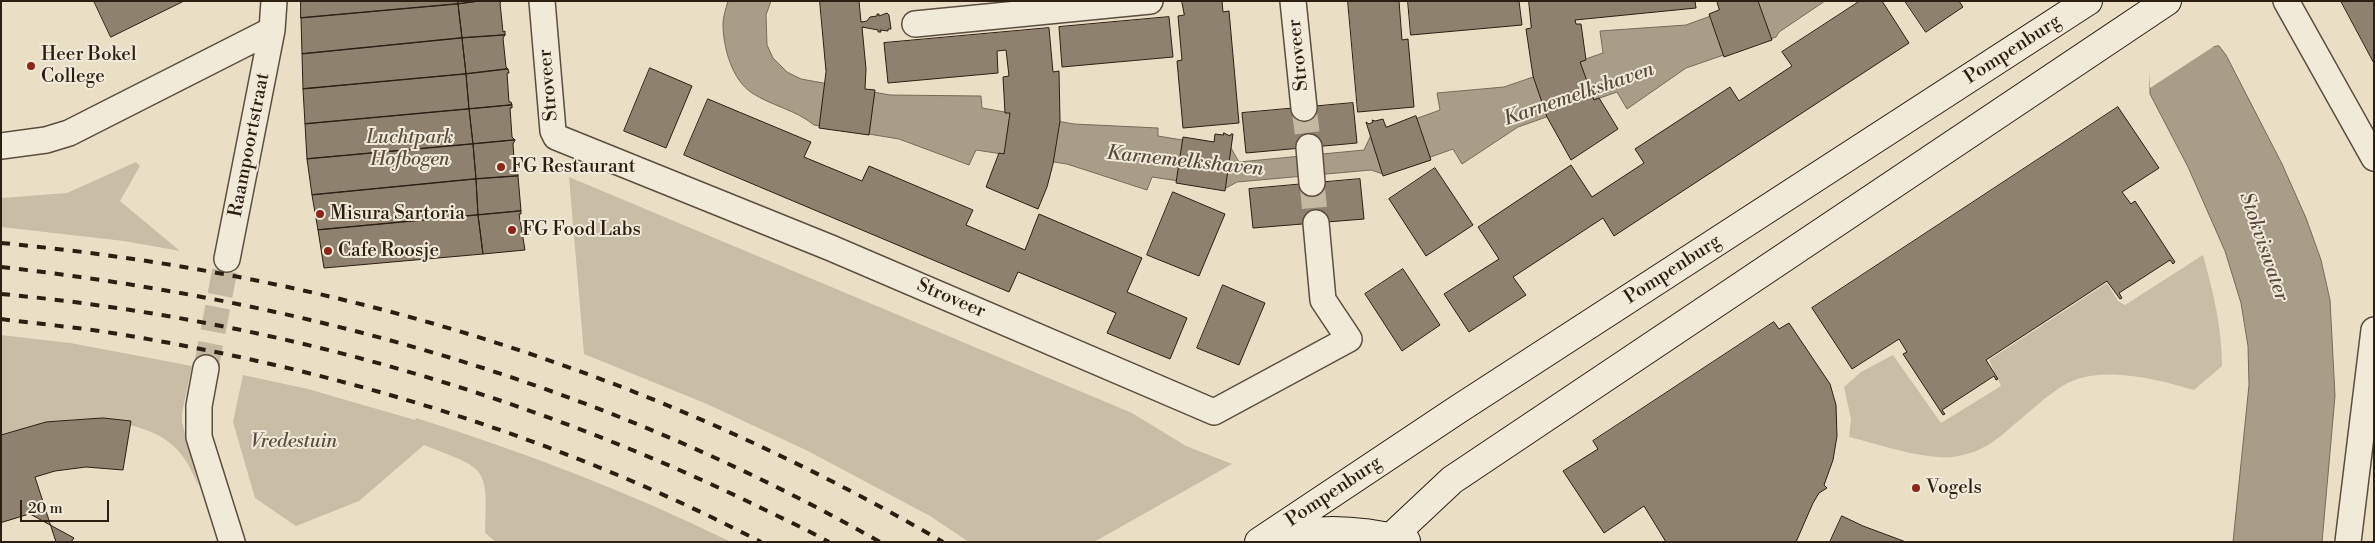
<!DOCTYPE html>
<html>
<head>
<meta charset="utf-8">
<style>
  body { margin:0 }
  #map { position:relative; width:2375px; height:543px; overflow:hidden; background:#e8dfc4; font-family:"Libre Bodoni",serif }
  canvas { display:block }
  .frame { position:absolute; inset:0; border:2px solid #2d1e12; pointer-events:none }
  .scale { position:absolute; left:20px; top:500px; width:89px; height:22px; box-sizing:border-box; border:2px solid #2d1e12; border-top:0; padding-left:6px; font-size:15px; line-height:18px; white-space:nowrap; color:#2d1e12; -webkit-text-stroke:4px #f0ead9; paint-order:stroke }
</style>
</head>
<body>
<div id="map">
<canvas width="2375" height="543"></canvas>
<div class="frame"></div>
<div class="scale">20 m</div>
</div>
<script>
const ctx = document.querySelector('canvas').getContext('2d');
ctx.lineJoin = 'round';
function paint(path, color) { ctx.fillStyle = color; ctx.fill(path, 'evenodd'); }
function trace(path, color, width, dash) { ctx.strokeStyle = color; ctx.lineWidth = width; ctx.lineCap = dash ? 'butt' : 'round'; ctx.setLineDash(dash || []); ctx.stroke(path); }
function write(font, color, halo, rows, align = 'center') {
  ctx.font = font + ' "Libre Bodoni",serif'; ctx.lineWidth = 4; ctx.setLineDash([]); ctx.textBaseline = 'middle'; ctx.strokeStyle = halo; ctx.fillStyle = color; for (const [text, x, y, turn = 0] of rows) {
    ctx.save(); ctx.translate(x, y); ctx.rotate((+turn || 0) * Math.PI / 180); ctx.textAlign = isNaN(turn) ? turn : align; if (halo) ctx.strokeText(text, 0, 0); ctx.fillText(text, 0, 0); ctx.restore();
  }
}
paint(new Path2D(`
  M136,162l4,4 -20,35 60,50 -56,-10 -123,-14v-29l66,-5z
  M569,177l563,236 54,33 46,18 -138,78h-125l-39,-26 -122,-65 -101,-47 -123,-50z
  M2203,255c10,37 19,72 19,111l-28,24c-38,-11 -98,-27 -133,-3 -16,10 -30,24 -45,36 -20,17 -31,28 -58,33 -29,6 -80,-12 -109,-19l2,-18 -7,-32 17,-15 32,-17 48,68 60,-37 -12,-26 118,-77 11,18 7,4z
  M1,335l69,8 122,23 -10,47v9l17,65c-16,-38 -29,-51 -69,-62v-4c-45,-5 -85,0 -129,14z
  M243,375l65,14 107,31 1,-2c108,34 213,74 315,124h-235l-11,-9c3,-69 1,-63 -61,-88l-65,56 -63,25 -41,-28 -22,-76z`), '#c8bea6');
const water = new Path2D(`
  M728,1h43l-5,14 1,30 6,13 14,14 14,7 89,16 91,1 1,12 92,16 84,4v8l73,12 8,14 125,-12 7,-15 69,-25 -3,-17 67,-6 99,-34 -3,-22 86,-6 66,-24h73l-46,31 -3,5 -90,31 -59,41 -10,-17 -99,35 -56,37 -9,-15 -70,25 -12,-4 -134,12 -11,6 -74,-11 -5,13 -80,-26 -91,-14 -7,15 -70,-26 -85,-14c-18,-15 -42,-19 -62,-32 -20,-13 -29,-46 -29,-69 0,-7 3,-16 5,-23z
  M2219,46l7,9 56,109 24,54 15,42 9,40 5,96 -13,146h-89l16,-157 -1,-39 -7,-43 -16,-52 -37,-84 -38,-73v-25l56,-21z`);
paint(water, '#a89d87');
trace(water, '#776a58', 1);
paint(new Path2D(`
  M2112,1h71l24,44h9l-66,43 -1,-16z`), '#e8dfc4');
const building = new Path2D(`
  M94,1h90l-73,36z
  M301,1h157v3l-157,14z
  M458,1h22l-22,3z
  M480,1h22l-2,2 3,29 2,-1v4l-43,3 -4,-34z
  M820,1h39l2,21 6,-1 3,-4 7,-1v-2h2v2l8,-3 2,2 2,14h-3v2l-8,-1 1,2h-3v-2l-16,-3 4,42 -1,20 10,1 -6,45 -50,-7 7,-56z
  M1182,1h40l1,11 6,-1 10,112 -56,5 -6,-67 5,-1 -4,-44 6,-1z
  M1348,1h51l3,39 6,-1 6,68 -56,5z
  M1408,1h111l3,24 -111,10z
  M1529,1h166l1,7 -121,12 1,4h5l5,36 -6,2 14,38 5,-2 19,31 -47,31 -24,-43 -14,-41 -7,-47 5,-1z
  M1717,1h41l14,39 -48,17 -15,-43 10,-4z
  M1860,1h22l27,42 -295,193 -11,-18 -90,59 13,18 -57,37 -25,-38 55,-35 -21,-32 93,-62 21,32 52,-34 -9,-14 95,-62 9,14 53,-35 -10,-14z
  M1905,1h54l4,6 -37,25z
  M2341,1h33v62z
  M458,4l4,34 -160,16 -1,-36z
  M1169,17l4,40 -111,10 -3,-40z
  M1049,28l4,44 6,-1 1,50 -7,43 -6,23 -9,22 -52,-22 13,-34 5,1 6,-41h-5l-2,-36 6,-1 -3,-26 -9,1 1,22 -110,10 -4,-40z
  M505,35l-2,3 3,29 2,2 -42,5 -4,-36z
  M462,38l4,36 -163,15 -1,-35z
  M650,68l42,18 -26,62 -42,-17z
  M508,69l1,4h-2l2,29h2l1,3 -43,4 -3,-35z
  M466,74l3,35 -164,15 -2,-35z
  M708,99l103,43 -7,15 58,24 7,-15 104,44 -7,15 59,25 14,-36 103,44 -15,34 60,26 -17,41 -63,-26 9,-20 -35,-15 -63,-26 -9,20 -325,-137z
  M1353,103l4,40 -111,10 -4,-40z
  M512,105v3h-2l2,29 3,3 -42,4 -4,-35z
  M2118,107l41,61 -37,24 9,12 4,-3 40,61 -2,2 -3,-4 -51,33 3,5 -2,1 -13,-18 -121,79 12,19 -2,1 -2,-4 -52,34 3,4 -2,1 -40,-61 4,-2 -8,-13 -47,30 -40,-61z
  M469,109l4,35 -166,15 -2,-35z
  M1416,116l15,44 -48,16 -17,-54 3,2 4,-2 -1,-2 3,1 8,-2 3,8z
  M1224,133l6,3 1,-2h2l-8,57 -49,-8 7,-46 31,5 1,-8 8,1z
  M515,140l-2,4 2,29 3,-1v4l-42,3 -3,-35z
  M473,144l3,35 -164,16 -5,-36z
  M1435,168l38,57 -47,31 -37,-57z
  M518,176l3,35 -43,4 -2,-36z
  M476,179l2,36 -160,15 -6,-35z
  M1360,179l4,40 -111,9 -4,-39z
  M1173,192l52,22 -26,62 -52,-21z
  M521,211v3h-2l6,36 -42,4 -5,-39z
  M478,215l5,39 -159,14 -6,-38z
  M1403,269l37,56 -38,26 -37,-57z
  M1223,285l42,18 -26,62 -42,-17z
  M1774,322l5,7 10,-6 41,61 6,21 1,31 -4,24 -9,25 3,3 -8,5 -6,10 -17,39h-130l-22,-36 -40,27 -41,-62 35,-22 -5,-8z
  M103,418l28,3 -8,49 -37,-3 -31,4 -20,6 21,65h-55v-107l45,-13z
  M30,514l44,24 -3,4h-70v-19z
  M1842,516l21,10 43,16h-76z`);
paint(building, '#8e826f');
trace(building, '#2d1e12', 1);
trace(new Path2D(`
  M1304,108l5,39
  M1312,183l4,40
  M206,368l21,-109`), '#c3b8a0', 25, [25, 12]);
const street = new Path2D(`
  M542,1l11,130 3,6 275,111 383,164 135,-73 -26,-39 -7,-77
  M1293,1l11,107
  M2286,1l88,157
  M915,24l235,-23
  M1,146l45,-6 23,-7 203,-103
  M1309,147l3,36
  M227,259l45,-229 2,-29
  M206,368l-7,38v31l33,105
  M2348,542l26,-212`);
const secondary = new Path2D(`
  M1270,541c43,-15 92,-11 136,0
  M1259,542l198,-132 631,-409
  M1386,542l66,-62 715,-479`);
trace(street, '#5c4e3e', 28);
trace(secondary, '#2d1e12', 30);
trace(street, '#f0ead9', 25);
trace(secondary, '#f0ead9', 28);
trace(new Path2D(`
  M1,243c339,32 648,128 942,299
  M1,267c313,35 604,119 879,275
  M1,294c259,24 516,96 750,209 26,13 53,25 78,39
  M1,319c37,5 75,8 111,14 224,36 447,104 649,209`), '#2d1e12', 4, [9, 9]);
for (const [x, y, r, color] of [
  [31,66,5,"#8f2418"],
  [501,167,5,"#8f2418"],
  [320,214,5,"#8f2418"],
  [512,230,5,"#8f2418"],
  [328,251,5,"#8f2418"],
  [1916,488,5,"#8f2418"]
]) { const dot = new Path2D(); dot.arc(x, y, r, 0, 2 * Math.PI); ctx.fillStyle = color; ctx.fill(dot); trace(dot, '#f0ead9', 2); }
write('19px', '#2d1e12', '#f0ead9', [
  ["Pompenburg",2013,50,-33],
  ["Stroveer",1299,55,-96],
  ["Stroveer",549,85,-95],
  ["Raampoortstraat",250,145,-79],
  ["Pompenburg",1673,270,-33],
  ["Stroveer",951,299,23],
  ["Pompenburg",1334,492,-34]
]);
write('19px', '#2d1e12', '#f0ead9', [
  ["Heer Bokel",41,55],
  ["College",41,77],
  ["FG Restaurant",511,167],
  ["Misura Sartoria",330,214],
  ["FG Food Labs",522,230],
  ["Cafe Roosje",338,251],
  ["Vogels",1926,488]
], 'left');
write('italic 19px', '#5c4e3e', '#f0ead9', [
  ["Luchtpark",410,138],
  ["Hofbogen",410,160],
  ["Vredestuin",294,442]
]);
write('italic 20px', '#584a3b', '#f0ead9', [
  ["Karnemelkshaven",1579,95,-19],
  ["Karnemelkshaven",1185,162,6],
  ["Stokviswater",2263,247,71]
]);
</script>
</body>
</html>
